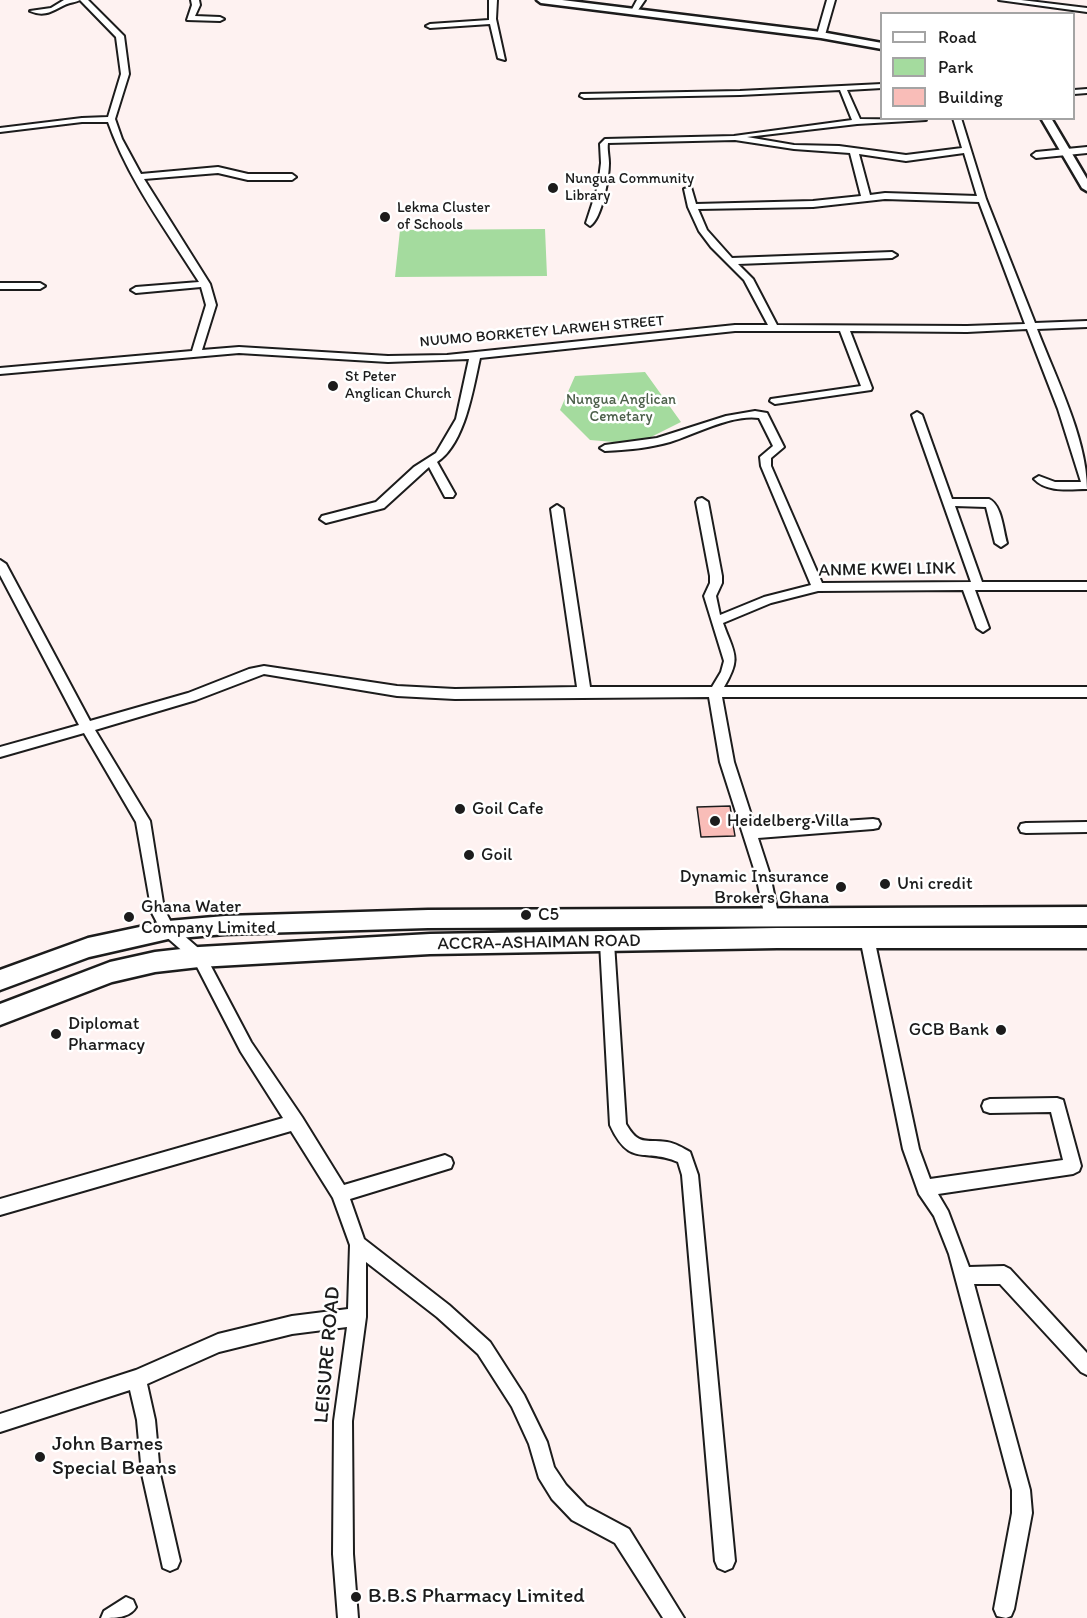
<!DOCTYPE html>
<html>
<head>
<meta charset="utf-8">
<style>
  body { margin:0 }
  #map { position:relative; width:1087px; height:1618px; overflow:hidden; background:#fef2f1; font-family:Itim,sans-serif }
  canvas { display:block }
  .legend { position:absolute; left:880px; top:12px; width:195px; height:108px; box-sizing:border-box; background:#fff; border:2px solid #a4a4a4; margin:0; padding:8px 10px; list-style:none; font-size:18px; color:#1c1c1c }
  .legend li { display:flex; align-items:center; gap:12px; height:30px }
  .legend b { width:30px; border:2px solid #a4a4a4 }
</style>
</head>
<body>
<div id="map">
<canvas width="1087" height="1618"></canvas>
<ul class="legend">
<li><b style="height:8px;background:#fff"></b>Road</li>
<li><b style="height:16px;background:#a4db9e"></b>Park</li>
<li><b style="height:16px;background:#f9bdb8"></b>Building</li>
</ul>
</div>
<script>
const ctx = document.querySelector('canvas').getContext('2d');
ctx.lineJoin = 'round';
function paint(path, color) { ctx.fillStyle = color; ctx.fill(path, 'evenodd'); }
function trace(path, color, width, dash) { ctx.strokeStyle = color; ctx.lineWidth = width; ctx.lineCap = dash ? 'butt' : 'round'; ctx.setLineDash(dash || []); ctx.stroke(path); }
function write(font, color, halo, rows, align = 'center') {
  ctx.font = font + ' Itim,sans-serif'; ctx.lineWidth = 5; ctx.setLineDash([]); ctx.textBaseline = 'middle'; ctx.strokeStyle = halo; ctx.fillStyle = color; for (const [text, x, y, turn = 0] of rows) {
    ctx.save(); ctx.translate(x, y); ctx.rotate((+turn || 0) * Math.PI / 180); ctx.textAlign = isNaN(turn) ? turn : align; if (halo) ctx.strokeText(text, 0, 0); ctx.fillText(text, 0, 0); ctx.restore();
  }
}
paint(new Path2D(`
  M545,229l2,47 -152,1 5,-47z
  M645,372l36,50 -44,22 -47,-4 -30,-30 15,-34z`), '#a4db9e');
const building = new Path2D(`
  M730,806l5,30 -34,1 -4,-30z`);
paint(building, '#f9bdb8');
trace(building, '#1c1c1c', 1.5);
const minor = new Path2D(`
  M64,0h16c-4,2 -7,2 -10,3 -14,4 -22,16 -40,8l21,-3z
  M80,0h8l36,36 5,38 -14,45 7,20 19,35 77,-7 30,7h44l4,3 -4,3h-44l-30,-7 -74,6 66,105 6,21 -14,45 37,-3 149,9 59,-1 288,-30h33l-24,-45 -33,-33 -12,-16 -11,-24 -4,-18 7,-2 5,17 117,-3 48,-5 -11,-43 -56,-4 -59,-9 -127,3c-1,7 1,13 1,20 0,14 -7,56 -19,63l-4,-3 12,-37 3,-23 -1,-19 5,-5 129,-3 118,-16 -12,-30 -100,5 -156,3 -4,-2 1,-2 159,-3 142,-7v4l-35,2 13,29 66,1 -69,4 -110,13 47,8 45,1 67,9 56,-7 -9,-30h8l25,81 49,124 52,-2v6l-50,2c18,47 50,110 50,160 -17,0 -40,4 -53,-10l5,-3 16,6h26l-23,-73 -31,-80 -60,3 -117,-1 22,57 -1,2 -96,14 -5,-3 1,-2 90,-13 -21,-55h-105l-255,27c-7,31 -15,86 -43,104l18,32 -2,3h-8l-16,-30 -45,41 -58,15 -6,-4 2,-3 54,-14 38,-35 22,-14 20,-34 13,-60 -81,3 -149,-9 -239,21v-6l192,-17 14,-46 -5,-18 -65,6 -5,-3 5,-3 63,-5c-33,-52 -71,-103 -91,-160h-26l-82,10v-4l82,-10 26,-1 13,-43 -5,-37zM964,153l13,43 -92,-3 -15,2 -11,-41 47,7zM885,199l94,3 46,122 -58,2 -190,-1 -24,-46 -15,-15 154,-6 5,-3 -5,-3 -160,6 -25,-28 -9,-21 115,-2z
  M191,0h8l1,5 -5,11 25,1 4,2 -4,2 -33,-1 5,-15z
  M489,0h8l-1,19 9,41 -7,-2 -8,-34 -60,4 -4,-2 4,-2 59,-4z
  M637,0h8l-9,13h-6z
  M827,0h8l-10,35 -4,2 -4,-2z
  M999,0h22l66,8v4z
  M1087,89v4l-13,1v-4z
  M1087,147v6l-51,5 -4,-3 4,-3z
  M0,283h40l5,3 -5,3h-40z
  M755,411l12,2 17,34 -13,11v8l51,117 149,-1 -59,-167 5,-3 5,3 30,84h37c13,6 14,31 18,44l-6,4 -6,-4 -9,-36 -31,-1 27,76h105v8h-112l14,38 -6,4 -6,-4 -14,-38 -145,1 -47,12 -48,20c11,31 19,34 1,64h363v10h-365l12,65 21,65 118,-8 5,1 2,4 -2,4 -5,1 -115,9 12,37 9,43 -2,4 -5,2 -5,-2 -2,-4 -9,-43 -36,-113 -11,-65 -254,2 -58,-3 -133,-22 -68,26 -101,30 55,91 14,88 9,17 31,27 47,89 51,75 42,68 101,-30 6,3 2,5 -2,5 -101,31 14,40 85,66 41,37 34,53 23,47 7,25 12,18 20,21 43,23 55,89h-21l-48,-75 -43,-23 -20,-21 -13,-21 -10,-34 -17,-37 -34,-53 -41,-37 -71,-55v55l-14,104 1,133 5,64h-20l-5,-64 1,-133 13,-94 -55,7 -73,18 -72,32 8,36 5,54 20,87 -3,7 -7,3 -7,-3 -21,-94 -5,-54 -7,-30 -130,42v-18l136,-44 82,-36 74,-18 56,-7 2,-64 -17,-47 -42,-67 -291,84v-16l283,-81 -42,-66 -47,-91 -31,-27 -11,-21 -16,-91 -52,-89 -84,24v-10l79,-22 -79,-150v-15l6,4 84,157 98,-28 61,-24 15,-3 133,20 58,3 122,-2 -26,-178 6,-4 6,4 27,178h122l9,-15 3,-11 -20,-65 6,-13v-7l-14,-74 2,-3 4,-1 6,4 14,74v7l-6,13 4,19 44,-18 47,-12 -50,-119 -1,-9 13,-11 -14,-28c-27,-4 -63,16 -89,24 -21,6 -43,8 -65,9l-5,-3 5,-3 52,-7 69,-22z
  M1087,822v10l-61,1 -5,-1 -2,-4 2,-4 5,-1z
  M867,932l5,2 2,4 45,211 11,30 133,-19 -12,-48 -61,1 -6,-2 -2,-5 2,-5 6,-2 67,-1 6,2 18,66 -2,5 -6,3 -135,20 10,17 21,56 35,-1 6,3 77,84v22l-6,-3 -81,-88h-26l56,206 2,23 -18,96 -3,7 -5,2 -9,-2 -3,-7 18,-96v-23l-63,-236 -15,-38 -15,-22 -16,-45 -43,-211 2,-4z
  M607,937l5,2 2,4 12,181c13,22 18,15 41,18 8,1 16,6 23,10l8,23 37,386 -3,7 -7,3 -7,-3 -3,-7 -33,-386 -4,-13c-33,-15 -48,7 -68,-37l-10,-182 2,-4z
  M126,1597l7,3 3,7c-6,11 -21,11 -35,11l3,-7z`);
const tertiary = new Path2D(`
  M537,0h25l259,32 61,11v6l-61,-11 -280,-35z
  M1041,118h10l36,61v12l-5,-3z`);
const primary = new Path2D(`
  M1087,907v18l-659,3 -203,6 -57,5 -79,18 -89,33v-20l88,-32 80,-17 57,-5 203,-6z
  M777,928h310v20h-310l-347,6 -231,13 -44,5 -43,10 -112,43v-21l110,-42 45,-10 44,-5 231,-13z`);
trace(minor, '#1c1c1c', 4);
trace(tertiary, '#1c1c1c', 5);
trace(primary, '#1c1c1c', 5);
paint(minor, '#fff');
paint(tertiary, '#fff');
paint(primary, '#fff');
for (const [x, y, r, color] of [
  [553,188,6,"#1c1c1c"],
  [385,217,6,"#1c1c1c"],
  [333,386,6,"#1c1c1c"],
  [460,809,6,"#1c1c1c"],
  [715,821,6,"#1c1c1c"],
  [469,855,6,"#1c1c1c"],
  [885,884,6,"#1c1c1c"],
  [841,887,6,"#1c1c1c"],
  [526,915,6,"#1c1c1c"],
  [129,917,6,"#1c1c1c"],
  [1001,1030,6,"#1c1c1c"],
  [56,1034,6,"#1c1c1c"],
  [40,1457,6,"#1c1c1c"],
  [356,1597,6,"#1c1c1c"]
]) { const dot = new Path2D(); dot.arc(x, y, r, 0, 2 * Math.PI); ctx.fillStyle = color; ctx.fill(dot); trace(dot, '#fff', 2); }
write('15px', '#1c1c1c', '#fff', [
  ["Nungua Community",565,179],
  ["Library",565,196],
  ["Lekma Cluster",397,208],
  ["of Schools",397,225],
  ["St Peter",345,377],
  ["Anglican Church",345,394]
], 'left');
write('15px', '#1c1c1c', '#fff', [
  ["NUUMO BORKETEY LARWEH STREET",542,332,-5]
]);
write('15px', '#4c5f4a', '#fff', [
  ["Nungua Anglican",621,400],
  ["Cemetary",621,417]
]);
write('18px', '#1c1c1c', '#fff', [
  ["ANME KWEI LINK",887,570,-1],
  ["ACCRA-ASHAIMAN ROAD",539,943,-1]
]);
write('18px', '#1c1c1c', '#fff', [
  ["Goil Cafe",472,809],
  ["Heidelberg Villa",727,821],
  ["Goil",481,855],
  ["Dynamic Insurance",829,877,"right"],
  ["Brokers Ghana",829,898,"right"],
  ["Uni credit",897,884],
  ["Ghana Water",141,907],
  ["Company Limited",141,928],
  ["C5",538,915],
  ["Diplomat",68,1024],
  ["Pharmacy",68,1045],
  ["GCB Bank",989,1030,"right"]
], 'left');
write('21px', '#1c1c1c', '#fff', [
  ["LEISURE ROAD",328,1355,-85]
]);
write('21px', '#1c1c1c', '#fff', [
  ["John Barnes",52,1445],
  ["Special Beans",52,1469],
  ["B.B.S Pharmacy Limited",368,1597]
], 'left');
</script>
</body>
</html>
